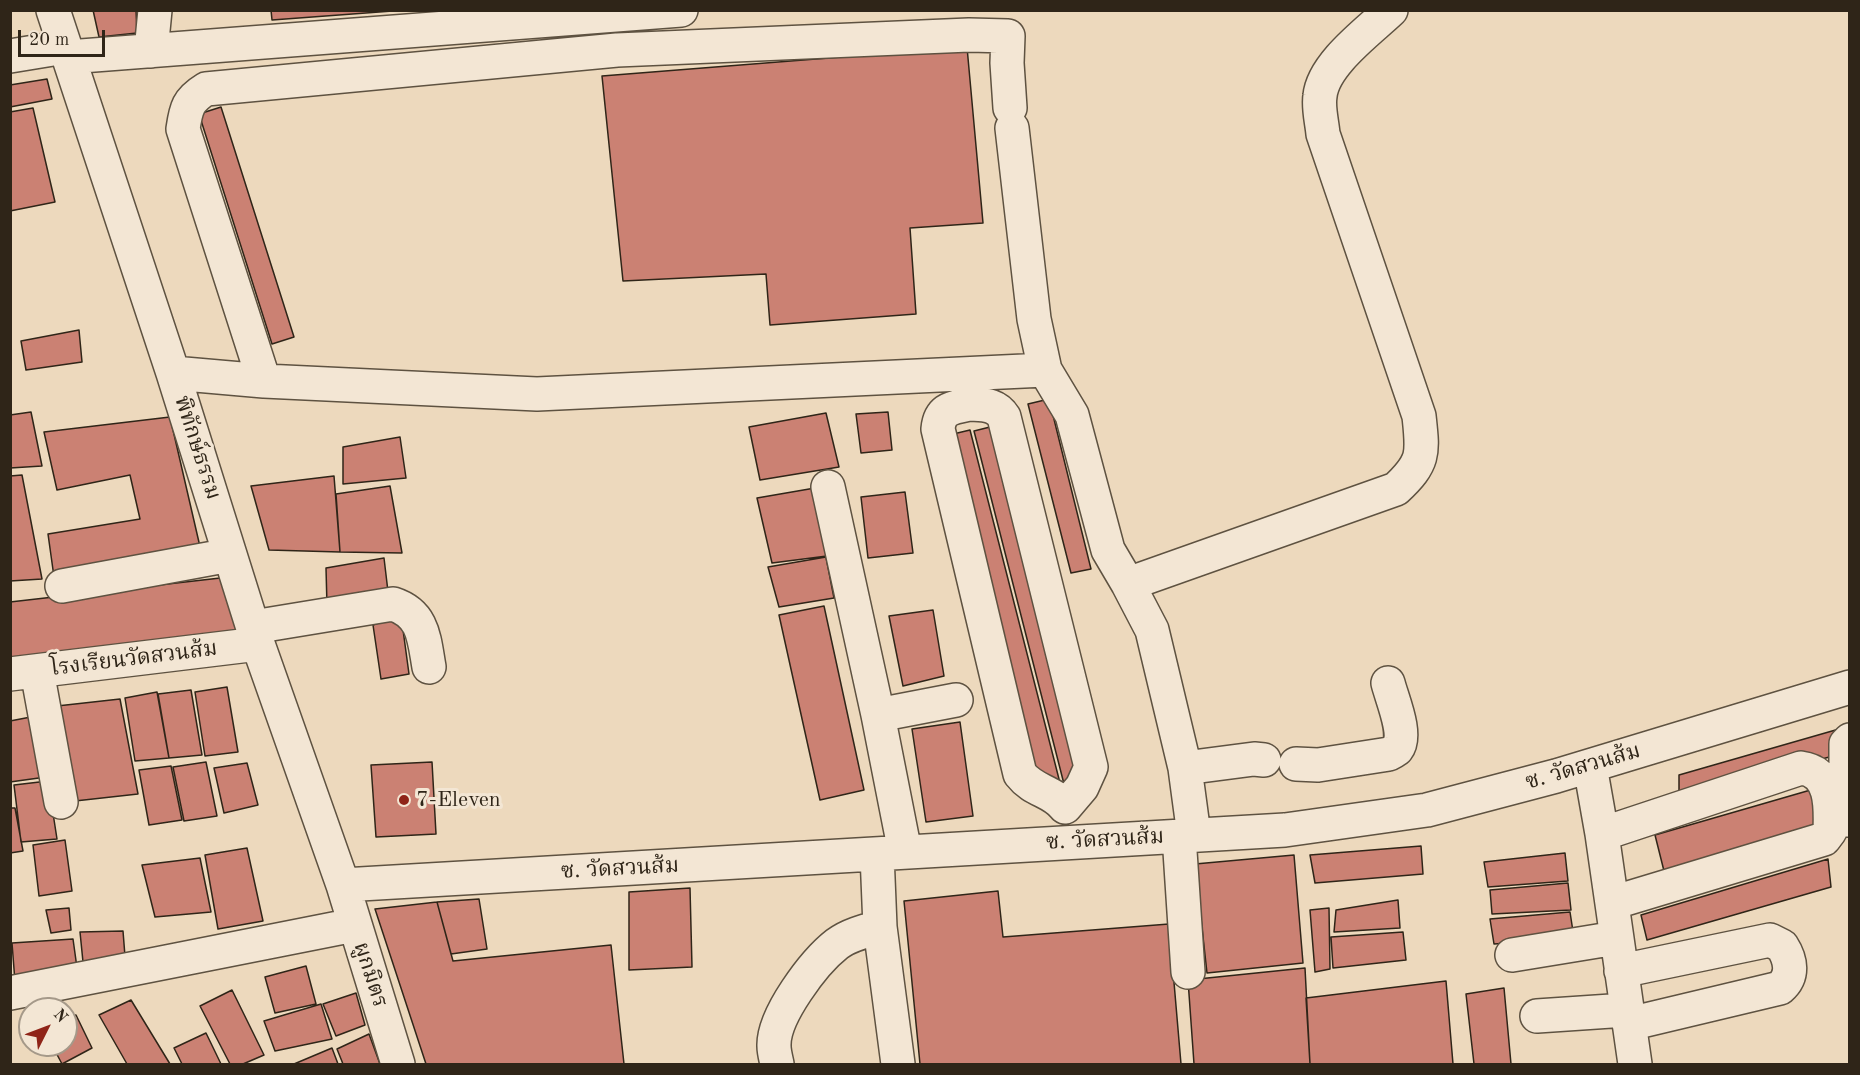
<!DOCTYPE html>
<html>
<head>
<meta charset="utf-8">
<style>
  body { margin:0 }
  #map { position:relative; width:1860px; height:1075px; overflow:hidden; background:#edd9bd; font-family:"Old Standard TT",serif }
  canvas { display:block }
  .frame { position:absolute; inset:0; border:12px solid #2f2518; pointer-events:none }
  .north { position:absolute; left:18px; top:997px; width:60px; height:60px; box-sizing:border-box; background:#f3e6d4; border:2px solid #a59989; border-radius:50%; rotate:48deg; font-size:16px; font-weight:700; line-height:24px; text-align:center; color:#2f2518 }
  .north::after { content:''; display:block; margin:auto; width:21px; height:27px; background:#8f2418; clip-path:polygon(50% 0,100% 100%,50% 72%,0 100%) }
  .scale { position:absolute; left:18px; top:30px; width:87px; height:27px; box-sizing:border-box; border:3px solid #2f2518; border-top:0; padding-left:8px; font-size:18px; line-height:21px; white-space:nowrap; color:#2f2518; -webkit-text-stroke:4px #f3e6d4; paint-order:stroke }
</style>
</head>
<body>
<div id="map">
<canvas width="1860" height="1075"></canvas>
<div class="frame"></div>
<div class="north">N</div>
<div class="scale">20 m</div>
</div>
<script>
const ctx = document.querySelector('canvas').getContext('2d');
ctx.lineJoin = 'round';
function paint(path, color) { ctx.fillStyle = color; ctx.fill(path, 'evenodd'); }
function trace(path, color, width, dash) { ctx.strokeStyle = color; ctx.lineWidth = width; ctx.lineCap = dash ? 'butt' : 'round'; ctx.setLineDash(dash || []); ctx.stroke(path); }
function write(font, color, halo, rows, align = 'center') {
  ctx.font = font + ' "Old Standard TT","Noto Serif Thai",serif'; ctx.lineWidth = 6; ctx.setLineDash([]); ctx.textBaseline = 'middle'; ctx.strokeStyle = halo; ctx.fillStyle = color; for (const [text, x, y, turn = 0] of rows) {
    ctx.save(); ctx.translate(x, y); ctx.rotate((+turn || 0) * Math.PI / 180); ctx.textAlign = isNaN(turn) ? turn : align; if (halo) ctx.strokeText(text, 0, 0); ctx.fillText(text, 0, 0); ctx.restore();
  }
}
const building = new Path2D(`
  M93,10h43l1,23 -38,4z
  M271,10h135l-134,10z
  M967,47l16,176 -73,5 6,86 -146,11 -4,-51 -143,7 -21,-205z
  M47,79l5,20 -42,8v-22z
  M221,107l73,230 -22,7 -73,-230z
  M33,108l22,94 -45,9v-99z
  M79,330l3,32 -56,8 -5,-29z
  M1049,399l42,170 -20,4 -43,-169z
  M31,412l11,54 -32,2v-53z
  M888,412l4,38 -31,3 -5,-39z
  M826,413l13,54 -79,13 -11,-53z
  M170,417l31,134 -147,26 -6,-43 92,-15 -10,-44 -73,15 -13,-58z
  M994,426l90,353 -20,5 -90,-353z
  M970,430l90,353 -21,5 -90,-353z
  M400,437l6,41 -63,6v-37z
  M22,475l20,104 -32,2v-105z
  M334,476l6,76 -71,-2 -18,-64z
  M390,486l12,67 -62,-1 -4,-58z
  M815,488l12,68 -55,7 -15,-65z
  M905,492l8,61 -45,5 -7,-61z
  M826,557l8,41 -55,9 -11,-40z
  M384,558l5,42 -62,6 -1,-38z
  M229,577l11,54 -229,28 -1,-57z
  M824,606l40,184 -44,10 -41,-185z
  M933,610l11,66 -41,10 -14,-70z
  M401,615l8,59 -28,5 -8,-54z
  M227,687l11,65 -33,4 -10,-64z
  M191,690l11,65 -33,3 -11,-64z
  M157,692l12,66 -34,3 -10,-63z
  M120,699l18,95 -63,7 -18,-95z
  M36,716l10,61 -36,5v-61z
  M960,722l13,94 -47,6 -14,-93z
  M1839,729l1,25 -161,45v-24z
  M206,762l11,54 -33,5 -11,-54z
  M432,762l4,72 -60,3 -5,-72z
  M247,763l11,42 -34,8 -10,-45z
  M171,766l11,54 -33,5 -10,-55z
  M48,781l9,58 -36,3 -7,-57z
  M1814,789l7,41 -156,45 -10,-40z
  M10,808h5l8,43 -13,2z
  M65,840l7,51 -33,5 -6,-51z
  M1421,846l2,28 -108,9 -5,-28z
  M247,848l16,73 -45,8 -13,-74z
  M1565,853l3,28 -80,6 -4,-25z
  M1294,855l9,108 -96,10 -12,-109z
  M200,858l11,54 -56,5 -13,-52z
  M1828,859l3,28 -184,53 -6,-25z
  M1568,883l3,27 -79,4 -2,-24z
  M690,888l2,79 -63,3v-78z
  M998,891l5,46 166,-13 12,140h-261l-16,-163z
  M479,899l8,50 -36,5 -14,-52z
  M1398,900l2,28 -66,4 2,-22z
  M437,902l16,59 158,-16 13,119h-198l-51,-155z
  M69,908l2,22 -20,3 -5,-23z
  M1329,908l1,61 -15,3 -5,-62z
  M1570,912l4,26 -80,6 -4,-25z
  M123,931l3,38 -42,3 -4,-40z
  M1403,932l3,28 -73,8 -2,-31z
  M73,939l5,36 -63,7 -3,-39z
  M306,966l10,38 -41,9 -10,-36z
  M1305,968l5,96h-116l-6,-84z
  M1446,981l7,83h-143l-4,-66z
  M1504,988l7,76h-37l-8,-70z
  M232,990l32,65 -21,9h-13l-30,-58z
  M356,993l9,32 -29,11 -13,-32z
  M131,1000l39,64h-43l-28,-49z
  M321,1004l11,35 -57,12 -11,-30z
  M76,1015l16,33 -30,16 -10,-19h14v-26z
  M206,1033l15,31h-39l-8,-16z
  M369,1034l11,30h-37l-6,-15z
  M332,1048l6,16h-44z`);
paint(building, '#cb8173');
trace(building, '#2f2518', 1.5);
const minor = new Path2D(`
  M53,10l120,363 85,271 85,241 55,179
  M151,51l4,-41
  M10,56l55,-9
  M68,57l613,-47
  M1012,128l22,191 11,51 27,45 36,135 20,34 24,46 33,138 9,67
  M173,373l91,8 273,13 508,-24
  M264,381l-81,-252c3,-21 5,-29 23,-40l411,-39 352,-15 39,1 -1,27 3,45
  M970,404c14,1 26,0 34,13l87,350 -9,20 -17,20c-13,-17 -31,-15 -45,-33l-82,-345c2,-21 14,-21 32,-25z
  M828,487l50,228 27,137
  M1128,584l268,-95c29,-27 27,-36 23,-73l-96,-282c-1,-12 -5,-26 -3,-38 3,-32 49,-65 71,-86
  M62,586l168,-31
  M253,627l140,-23c31,10 31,35 36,63
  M37,671l24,131
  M10,674l248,-30
  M878,715l78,-15
  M1296,764l22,1 71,-11c1,0 8,-5 8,-5 11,-14 -5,-50 -9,-66
  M1590,766l12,68 33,230
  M1185,768l69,-9 10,1
  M1848,820l-2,-7v-69l4,-4
  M1602,834l199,-66c31,4 30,38 29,63l-6,8 -212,64
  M1179,836l9,136
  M343,885l942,-55 142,-20 129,-34 294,-89
  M880,927l18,137
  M1512,955l104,-17
  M1621,971l149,-31 12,6c9,14 12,30 -2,42l-151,36
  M10,993l344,-68
  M1537,1016l89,-6
  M777,1064c-1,-5 -3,-12 -3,-18 -1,-30 40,-84 63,-102 12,-9 28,-13 43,-17l-3,-73`);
trace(minor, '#5e5241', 36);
trace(minor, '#f3e6d4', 33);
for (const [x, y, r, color] of [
  [404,800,6,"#8f2418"]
]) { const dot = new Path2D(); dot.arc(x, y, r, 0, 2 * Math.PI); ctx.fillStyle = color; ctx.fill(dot); trace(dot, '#f3e6d4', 2); }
write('22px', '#2f2518', '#f3e6d4', [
  ["พิทักษ์ธรรม",197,448,72],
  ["โรงเรียนวัดสวนส้ม",134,659,-7],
  ["ซ. วัดสวนส้ม",1583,767,-16],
  ["ซ. วัดสวนส้ม",1105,840,-3],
  ["ซ. วัดสวนส้ม",620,869,-3],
  ["ผูกมิตร",370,975,72]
]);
write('22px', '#2f2518', '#f3e6d4', [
  ["7-Eleven",416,800]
], 'left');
</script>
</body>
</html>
